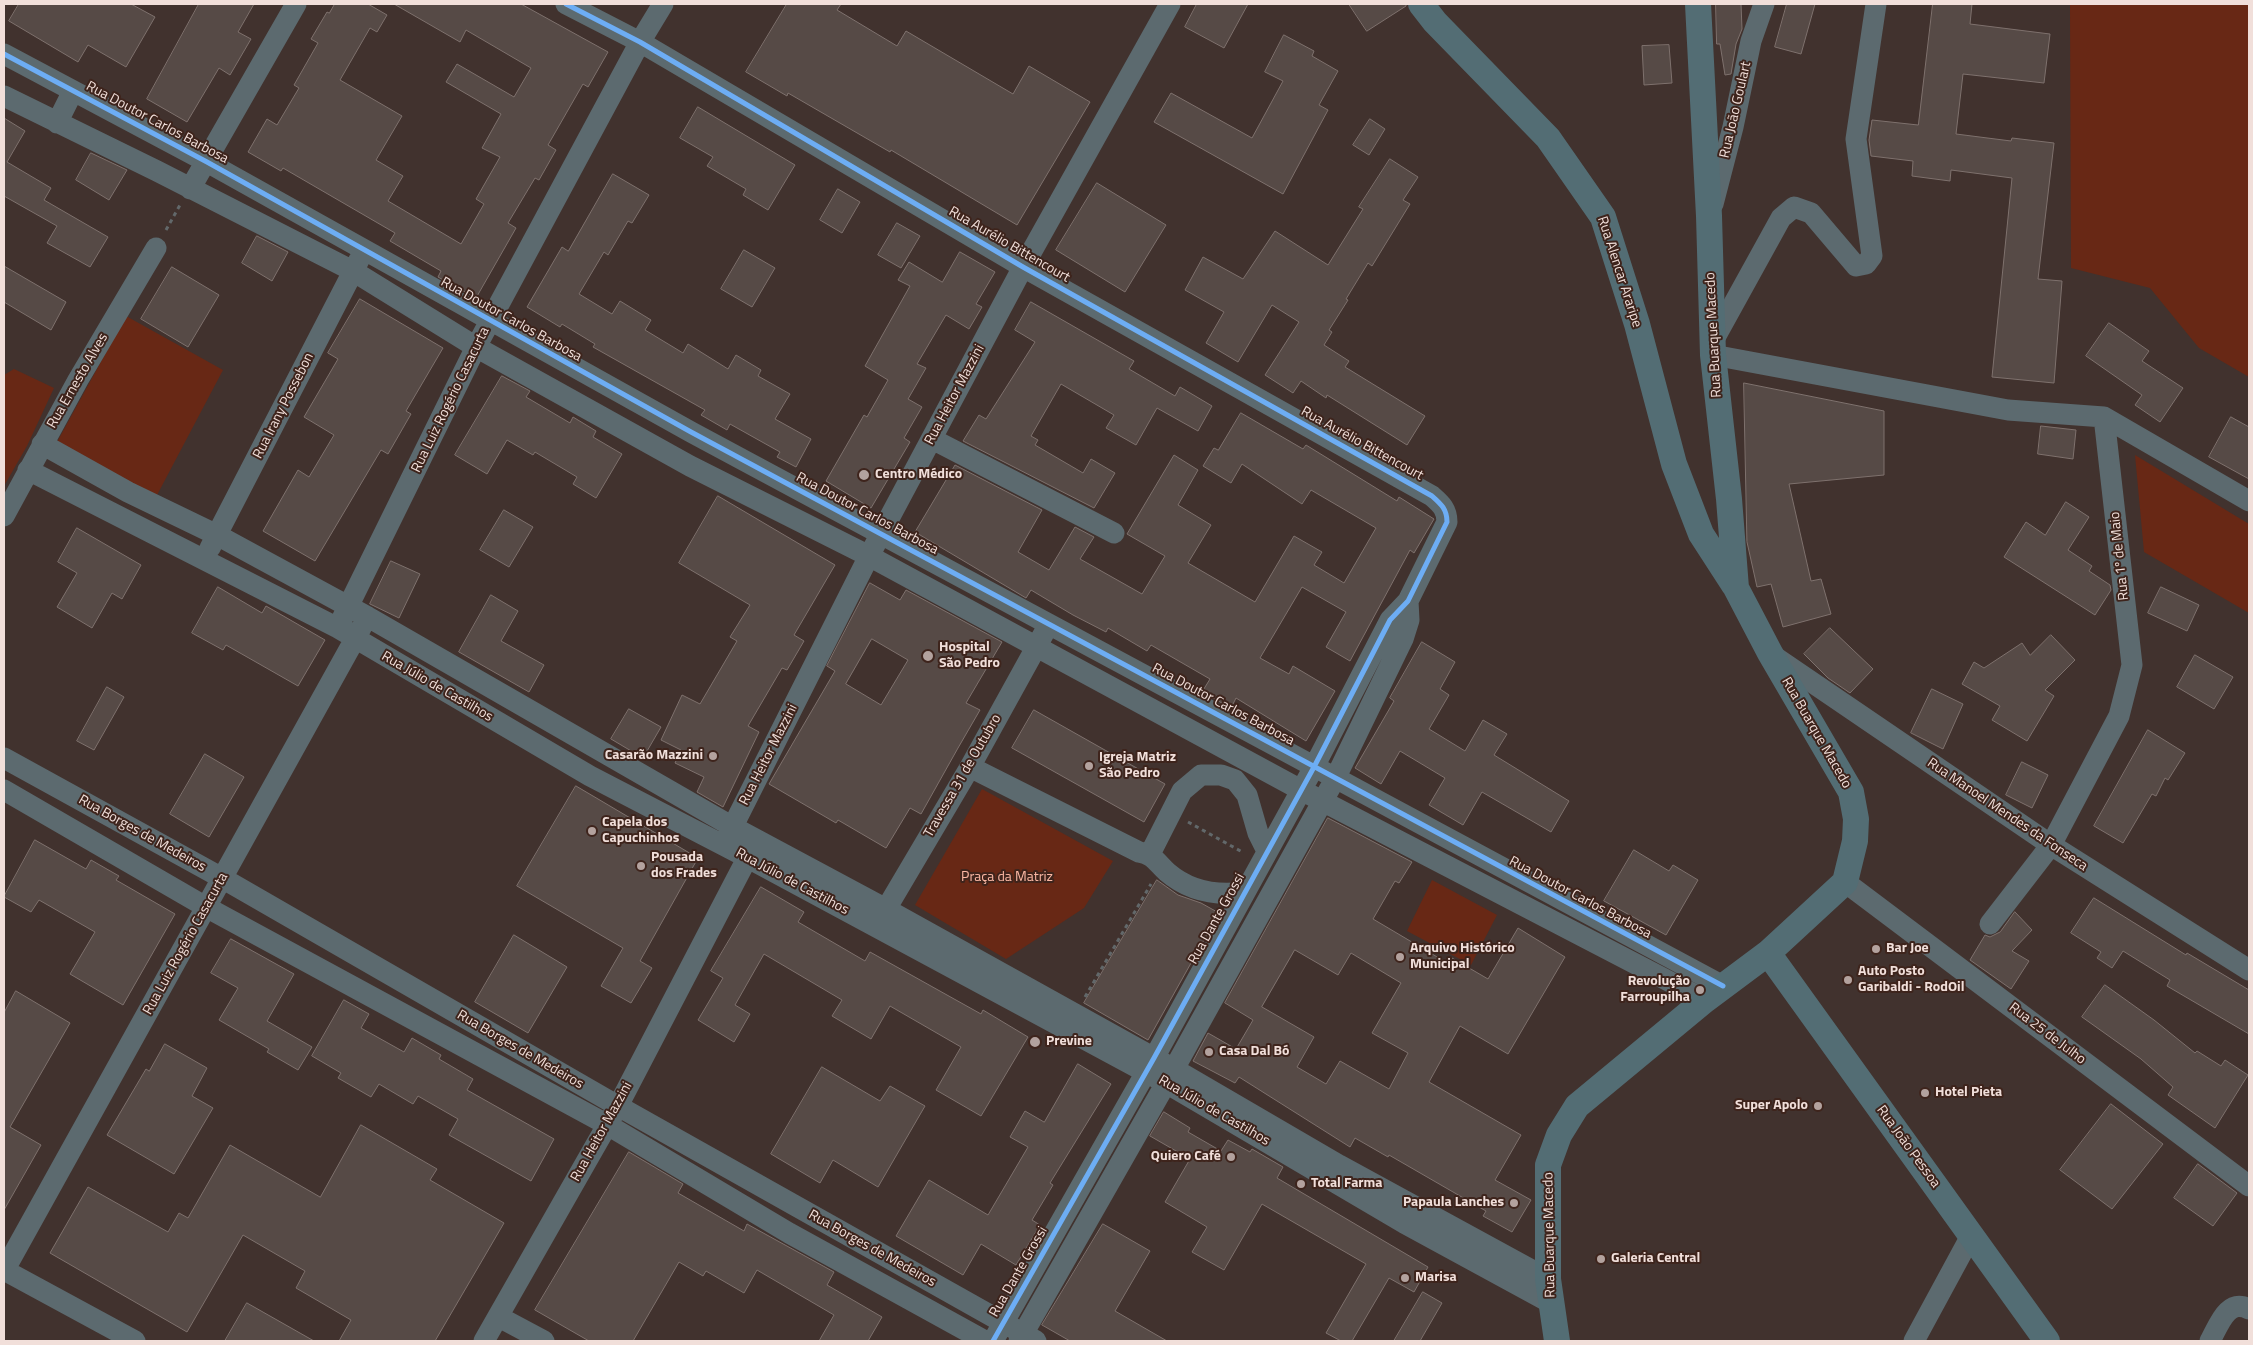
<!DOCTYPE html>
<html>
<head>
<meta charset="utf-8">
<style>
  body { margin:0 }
  #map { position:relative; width:2253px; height:1345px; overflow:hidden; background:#41322e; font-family:"Titillium Web",sans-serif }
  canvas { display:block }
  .frame { position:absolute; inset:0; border:5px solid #f1dfda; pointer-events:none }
</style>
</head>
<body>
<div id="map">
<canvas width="2253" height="1345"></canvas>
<div class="frame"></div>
</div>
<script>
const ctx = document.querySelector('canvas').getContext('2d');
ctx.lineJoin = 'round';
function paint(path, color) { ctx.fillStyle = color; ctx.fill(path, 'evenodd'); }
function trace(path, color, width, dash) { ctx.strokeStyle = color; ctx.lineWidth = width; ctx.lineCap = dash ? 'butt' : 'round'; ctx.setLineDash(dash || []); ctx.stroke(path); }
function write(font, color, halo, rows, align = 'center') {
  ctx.font = font + ' "Titillium Web",sans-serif'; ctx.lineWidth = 4; ctx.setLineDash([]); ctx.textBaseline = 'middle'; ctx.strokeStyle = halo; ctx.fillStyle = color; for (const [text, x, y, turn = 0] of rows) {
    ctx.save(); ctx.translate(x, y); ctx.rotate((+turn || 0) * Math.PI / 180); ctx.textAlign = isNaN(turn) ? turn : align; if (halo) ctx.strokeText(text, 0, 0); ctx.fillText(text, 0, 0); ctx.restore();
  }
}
paint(new Path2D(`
  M2070,4h179v373l-50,-29 -49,-60 -79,-20z
  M126,316l97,54 -67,127 -99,-55z
  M14,369l40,19 -27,58 -23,40v-111z
  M2135,455l114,69v89l-105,-61z
  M982,789l131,72 -29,47 -78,51 -91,-54z
  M1432,880l65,35 -26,50 -64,-34z`), '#682815');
const building = new Path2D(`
  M19,4h112l24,13 -29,50 -38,-22 -10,17 -69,-41z
  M199,4h55l-16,28 13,7 -21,36 -11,-7 -32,54 -40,-23z
  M335,4h33l19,11 -10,17 -7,-4 -30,52 62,36 -26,44 27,16 -15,25 73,43 23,-40 -8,-5 24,-42 -18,-9 19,-34 -55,-32 11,-18 57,33 17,-29 -65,-38 -6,12 -66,-38h127l87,48 -20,35 -5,-3 -35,61 8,5 -17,30 -4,-2 -27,45 8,5 -40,70 -38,-21 3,-6 -51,-30 5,-8 -112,-65 -2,3 -33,-19 19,-33 10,6 22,-37 -5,-3 24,-42 -7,-4 16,-27 2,1z
  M787,4h54l-4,6 60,36 9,-15 107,63 16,-28 61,36 -73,123 -126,-75 -1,2 -102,-59 -1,3 -41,-24z
  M1197,4h51l-24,44 -39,-21z
  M1349,4h57v2l-39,25z
  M1716,4h25l1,25 -6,15 -5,30 -6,1 -5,-31h-3z
  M1787,4h28l-14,50 -26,-7z
  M1933,4h39l-2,20 80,10 -6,49 -81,-9 -7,60 55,7 1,-3 42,5 -16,136 24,2 -8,102 -62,-6 20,-199 -61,-8 -1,11 -38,-5 1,-15 -42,-5 -2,-16 3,-20 46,5z
  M1284,35l30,16 -2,5 26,15 -19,34 9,5 -45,84 -129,-72 17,-29 81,45 31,-57 -18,-9z
  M1669,45l3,38 -28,2 -2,-39z
  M698,107l97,58 -27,45 -25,-15 3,-6 -39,-23 6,-9 -33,-19z
  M4,118l21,13 -18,31 44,26 -7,12 64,37 -18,30 -43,-24 10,-17 -53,-30z
  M1370,119l15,10 -16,26 -16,-10z
  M91,153l36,17 -18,30 -33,-20z
  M1390,159l28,18 -15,23 7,4 -38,62 -4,-3 -22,36 2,1 -19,30 3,2 -8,13 25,16 -4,6 80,49 -18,29 -80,-50 -1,3 -25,-17 -8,12 -28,-18 34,-53 -27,-17 -34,57 -32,-19 18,-31 -39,-22 18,-33 40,22 32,-48 53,34 35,-56 -4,-2z
  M613,174l36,21 -17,28 -4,-2 -20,34 -4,-3 -25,42 33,20 8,-13 31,19 -6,10 38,23 5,-9 40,25 8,-14 25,15 -3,6 32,18 -15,25 36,20 -15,28 -19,-10 3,-5 -50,-28 -3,6 -26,-15 4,-5 -112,-63 2,-3 -33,-20 -2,3 -33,-20 35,-60 6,4z
  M1097,183l69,42 -41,67 -69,-42z
  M838,189l22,13 -18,31 -22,-13z
  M897,223l23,13 -19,32 -23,-13z
  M257,236l31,16 -16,29 -30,-18z
  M744,250l31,18 -23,39 -31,-18z
  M960,252l35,20 -19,32 6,3 -13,22 -23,-14 -29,49 9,4 -18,31 14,8 -18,31 6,4 -39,66 -45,-27 38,-66 3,2 21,-37 -23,-14 45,-80 -12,-6 11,-18 33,20z
  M4,266l62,36 -15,28 -47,-28z
  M172,267l47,28 -31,52 -47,-28z
  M360,299l83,49 -37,63 5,3 -23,40 -7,-4 -66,111 -52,-30 35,-61 11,7 25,-42 -30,-18 34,-58 -10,-6z
  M1031,302l103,59 -5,8 46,27 5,-9 32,19 -14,25 -41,-23 -21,37 -30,-17 8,-13 -53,-31 -30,52 7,4 -3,5 48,28 8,-14 24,14 -21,35 -131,-67 16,-26 7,4 49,-77 -20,-12z
  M2109,323l40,28 -7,10 41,27 -23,34 -25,-17 7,-10 -56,-39z
  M502,376l28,15 -4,6 44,26 3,-6 23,14 -3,6 29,17 -26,44 -23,-14 4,-7 -42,-25 -2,3 -26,-15 -20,34 -32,-19z
  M1744,383l140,28v64l-95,9 22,97 10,-2 10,35 -48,13 -12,-43 -14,3 -10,-45z
  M1241,413l62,36 3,-4 91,56 2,-4 35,22 -20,34 -4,-3 -60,111 -24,-14 20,-35 -44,-25 -42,71 29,16 4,-8 42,25 -29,50 -70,-43 -5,10 -29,-16 8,-13 -59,-34 -4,6 -39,-23 -2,4 -33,-17 -42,-25 -5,8 -111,-66 40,-67 87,45 -24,42 31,18 26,-43 19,10 -14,22 62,35 23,-38 -38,-22 47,-79 24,15 -20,35 33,20 -23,38 67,39 39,-66 28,16 -8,13 30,18 32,-55 -65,-38 -9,14 -60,-40 -11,19 -28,-17 11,-18 4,2z
  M2231,417l18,10v52l-40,-22z
  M2041,426l35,4 -3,29 -35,-5z
  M718,496l117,69 -41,70 10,6 -17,29 -5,-2 -34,58 11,6 -36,75 -26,-15 7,-15 -29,-14 6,-13 -20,-10 21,-45 18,9 37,-63 -7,-4 20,-32 -71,-42z
  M2066,502l23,15 -21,33 24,16 -3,5 21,14 1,5 -16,25 -91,-58 22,-35 19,13z
  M504,510l29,17 -24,40 -29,-17z
  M77,528l64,37 -19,34 -10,-6 -20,35 -35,-21 20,-34 -19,-11z
  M391,561l29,13 -21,44 -29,-14z
  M870,583l30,17 6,-10 96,52 -36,61 14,7 -22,38 -37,66 -11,-6 -24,40 -48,-28 -2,3 -67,-39 66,-113 -8,-5zM872,639l36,21 -27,45 -35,-21z
  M218,587l44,26 4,-7 59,34 -27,46 -72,-41 -3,5 -31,-17z
  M2161,587l38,18 -12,26 -39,-18z
  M491,595l27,16 -17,30 43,24 -15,27 -70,-40z
  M1830,628l43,41 -23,24 -22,-15 -24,-24z
  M2051,635l24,25 -30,30 9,6 -27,45 -35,-21 8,-14 -38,-22 12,-22 10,6 38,-25 8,12z
  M1422,642l33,20 -15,27 9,6 -20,34 36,22 18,-31 24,14 -13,21 75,46 -18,31 -69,-40 -19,33 -34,-20 16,-27 -45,-27 -19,33 -26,-16 39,-67 -4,-3z
  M2195,655l38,22 -19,32 -37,-22z
  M107,687l17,10 -30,53 -17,-9z
  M1932,689l31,15 -20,45 -32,-16z
  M629,709l32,18 -18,31 -32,-19z
  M1034,710l131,74 -21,38 -132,-74z
  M2148,730l37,23 -17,27 -3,-2 -9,18 -4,-2 -29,49 -29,-17z
  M205,754l39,23 -35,60 -39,-23z
  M2022,762l26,13 -16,33 -26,-13z
  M576,786l122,72 -58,103 12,7 -21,35 -30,-17 22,-38 -106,-62z
  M1328,818l84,44 -13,21 -4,-2 -22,38 76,45 3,-6 36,21 30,-51 47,29 -57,97 -48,-28 -31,56 92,53 -26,45 36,20 -19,32 -29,-16 3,-5 -97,-56 -1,2 -33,-19 -5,9 -111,-70 -4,6 -42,-22 15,-28 28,16 17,-29 -28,-17zM1295,950l43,25 13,-22 50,30 -29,50 36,20 -19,36 -49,-28 -14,23 -29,-17 17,-30 -52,-30z
  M35,840l51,29 5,-9 28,16 -3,4 59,34 -52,91 -53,-31 25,-42 -56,-32 -8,12 -27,-15z
  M1634,850l35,21 4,-6 25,15 -32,55 -62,-34z
  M1157,880l21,15 23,8 18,10 -71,127 -64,-37z
  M761,887l43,25 -6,10 67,39 5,-9 111,62 2,-4 45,27 -47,79 -45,-26 25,-43 -71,-41 -19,33 -39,-23 10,-16 -78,-46 -29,51 15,9 -16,28 -36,-22 25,-42 -12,-7z
  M2094,898l92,57 1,-2 62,37v44l-82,-48 3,-6 -47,-29 -11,17 -15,-10 4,-6 -30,-19z
  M2015,912l17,18 -20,21 17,10 -18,28 -41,-29 15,-25 5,2 10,-5z
  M514,935l53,32 -39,66 -53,-31z
  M231,939l63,35 -27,47 45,26 -14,23 -31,-18 2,-3 -50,-29 19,-32 -27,-15z
  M2105,985l49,35 41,33 2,-2 24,15 4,-6 23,15 -33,53 -47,-33 5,-8 -32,-28 -59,-42z
  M16,991l54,32 -60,104 31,18 -37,65v-197z
  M344,1000l25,14 -8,14 43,24 8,-14 29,17 -2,4 34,20 -6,11 87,49 -23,42 -82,-46 9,-16 -40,-23 -5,8 -34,-20 -8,13 -33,-19 3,-5 -29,-17z
  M165,1044l42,24 -15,28 21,12 -39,66 -67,-39 39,-66 3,2z
  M1078,1064l33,20 -61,99 3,2 -21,35 8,5 -24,40 -35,-21 -18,31 -67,-39 33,-56 59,35 40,-68 -18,-10 15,-26 19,11z
  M822,1067l58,34 10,-15 35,20 -47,81 -45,-27 -13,23 -49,-29z
  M2111,1104l52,40 -51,65 -52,-39z
  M1164,1112l26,16 -2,4 33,19 7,-11 22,12 2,-3 31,18 -6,11 151,89 -14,25 -25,-14 -37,63h-11l-15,-8 40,-69 -104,-60 -38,66 -32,-18 15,-25 -42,-25 25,-43 -40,-23z
  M361,1125l76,44 -7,11 74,43 -69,118h-96l12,-21 -55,-32 9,-17 -62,-36 -56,97 -137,-79 38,-66 80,45 11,-19 9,5 42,-73 90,52z
  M629,1152l54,32 -5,9 66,38 3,-7 87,48 -7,13 55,32 -14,24h-49l15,-26 -77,-45 -13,23 -38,-22 -3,5 -24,-14 -46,79h-44l-54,-31z
  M2198,1164l39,29 -24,33 -39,-28z
  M1103,1224l47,27 -35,60 52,30h-97l-28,-16z
  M1423,1292l19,11 -22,38h-26z
  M247,1303l67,38h-89z`);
paint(building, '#564a46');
trace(building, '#7e716d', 1);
trace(new Path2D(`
  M166,230l14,-25
  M1188,822l56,31
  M1085,997l66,-113`), '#62686a', 3, [4, 4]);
trace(new Path2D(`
  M566,4l74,38 383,225 409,229c9,8 15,13 15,26l-39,79 -18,19 -76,147 -160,291 -161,283
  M4,54l203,108 484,270 1032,554
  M4,96l153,75 196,100 123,76 214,119 179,90 432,234 404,210
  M57,123l16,-32
  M190,189l106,-185
  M1713,204l20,-77 18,-86 13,-37
  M1712,343l69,-125 13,-11 17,6 45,53 10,-2 6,-8 -16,-117 20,-135
  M1713,355l295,55 96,7 145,84
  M932,439l182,94
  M42,444l86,48 89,43 151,82 365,210 153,82 288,160 165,96 209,114
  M28,470l310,158 252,148 158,82 418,225 238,140 147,80
  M4,516l74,-136 78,-132
  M210,548l149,-288
  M342,619l134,-272 164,-305 23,-38
  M1772,655l279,190 198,125
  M4,758l218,120 396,228 418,235
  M970,767l169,85c14,2 18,11 28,20 22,19 50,24 78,20
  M4,790l202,117 400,217 183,109 196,108
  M727,838l142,-282 154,-289 147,-263
  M1150,854l32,-63 19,-16h20l14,5 12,15 11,38 9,18
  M1845,882l404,304
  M879,921l91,-154 74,-134
  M1990,924l61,-79 68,-129 13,-51 -28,-248
  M4,1270l131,71
  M4,1271l357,-643
  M499,1317l45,24
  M484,1341l134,-235 136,-261
  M1019,1341l155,-272 161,-290 68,-140 6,-19 -1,-19
  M1914,1341l58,-107
  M2210,1341c9,-16 17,-43 39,-32`), '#5c6a6f', 21);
trace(new Path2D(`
  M1421,4l14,18 113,116 55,79 34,107 37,140 27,70 33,51
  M1768,953l279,388
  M1557,1341l-9,-62v-114l11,-30 18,-29 128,-106 63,-47 77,-71 10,-41 1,-22 -5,-27 -81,-139 -34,-65 -7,-89 -16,-144 -4,-139 -11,-212`), '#536d74', 26);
trace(new Path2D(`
  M566,4l74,38 383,225 409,229c9,8 15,13 15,26l-39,79 -18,19 -76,147 -160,291 -161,283
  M4,54l203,108 484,270 1032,554`), '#6dadf4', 5);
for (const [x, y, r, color] of [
  [864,475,6,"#b3a29e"],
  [928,656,6,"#b3a29e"],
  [713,756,5,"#b3a29e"],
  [1089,766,5,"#b3a29e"],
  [592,831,5,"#b3a29e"],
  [641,866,5,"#b3a29e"],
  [1876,949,5,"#b3a29e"],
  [1400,957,5,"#b3a29e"],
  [1848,980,5,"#b3a29e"],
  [1700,990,5,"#b3a29e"],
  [1035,1042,6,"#b3a29e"],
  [1209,1052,5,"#b3a29e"],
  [1925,1093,5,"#b3a29e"],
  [1818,1106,5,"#b3a29e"],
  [1231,1157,5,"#b3a29e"],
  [1301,1184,5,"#b3a29e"],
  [1514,1203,5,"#b3a29e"],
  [1601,1259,5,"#b3a29e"],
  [1405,1278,5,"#b3a29e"]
]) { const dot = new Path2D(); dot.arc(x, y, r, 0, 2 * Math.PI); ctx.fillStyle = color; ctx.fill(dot); trace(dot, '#3e241c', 2); }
write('14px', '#f1dfda', '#3e241c', [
  ["Rua João Goulart",1736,110,-77],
  ["Rua Doutor Carlos Barbosa",157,123,28],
  ["Rua Aurélio Bittencourt",1009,245,30],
  ["Rua Alencar Araripe",1619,272,72],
  ["Rua Doutor Carlos Barbosa",511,320,29],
  ["Rua Buarque Macedo",1714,335,-93],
  ["Rua Ernesto Alves",78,381,-60],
  ["Rua Heitor Mazzini",955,395,-62],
  ["Rua Luiz Rogério Casacurta",451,400,-64],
  ["Rua Irany Possebon",284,406,-63],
  ["Rua Aurélio Bittencourt",1362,444,29],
  ["Rua Doutor Carlos Barbosa",867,514,28],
  ["Rua 1º de Maio",2120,556,-96],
  ["Rua Júlio de Castilhos",437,687,30],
  ["Rua Doutor Carlos Barbosa",1223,705,28],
  ["Rua Buarque Macedo",1816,733,60],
  ["Rua Heitor Mazzini",769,755,-63],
  ["Travessa 31 de Outubro",963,776,-60],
  ["Rua Manoel Mendes da Fonseca",2007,815,34],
  ["Rua Borges de Medeiros",142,834,29],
  ["Rua Júlio de Castilhos",792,882,28],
  ["Rua Doutor Carlos Barbosa",1580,898,28],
  ["Rua Dante Grossi",1217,919,-61],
  ["Rua Luiz Rogério Casacurta",186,944,-61],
  ["Rua 25 de Julho",2047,1034,37],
  ["Rua Borges de Medeiros",520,1050,30],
  ["Rua Júlio de Castilhos",1214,1111,30],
  ["Rua Heitor Mazzini",602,1132,-61],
  ["Rua João Pessoa",1908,1147,54],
  ["Rua Buarque Macedo",1550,1235,-91],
  ["Rua Borges de Medeiros",872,1249,29],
  ["Rua Dante Grossi",1019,1272,-60]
]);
write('bold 14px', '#f1dfda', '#3e241c', [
  ["Centro Médico",875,475],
  ["Hospital",939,648],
  ["São Pedro",939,664],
  ["Casarão Mazzini",703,756,"right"],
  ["Igreja Matriz",1099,758],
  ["São Pedro",1099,774],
  ["Capela dos",602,823],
  ["Capuchinhos",602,839],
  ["Pousada",651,858],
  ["dos Frades",651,874],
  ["Arquivo Histórico",1410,949],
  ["Municipal",1410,965],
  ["Bar Joe",1886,949],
  ["Auto Posto",1858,972],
  ["Garibaldi - RodOil",1858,988],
  ["Revolução",1690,982,"right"],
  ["Farroupilha",1690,998,"right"],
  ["Previne",1046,1042],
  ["Casa Dal Bó",1219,1052],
  ["Hotel Pieta",1935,1093],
  ["Super Apolo",1808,1106,"right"],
  ["Quiero Café",1221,1157,"right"],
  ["Total Farma",1311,1184],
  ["Papaula Lanches",1504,1203,"right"],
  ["Galeria Central",1611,1259],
  ["Marisa",1415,1278]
], 'left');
write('14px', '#fcb8a4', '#3e241c', [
  ["Praça da Matriz",1007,878]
]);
</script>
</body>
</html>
